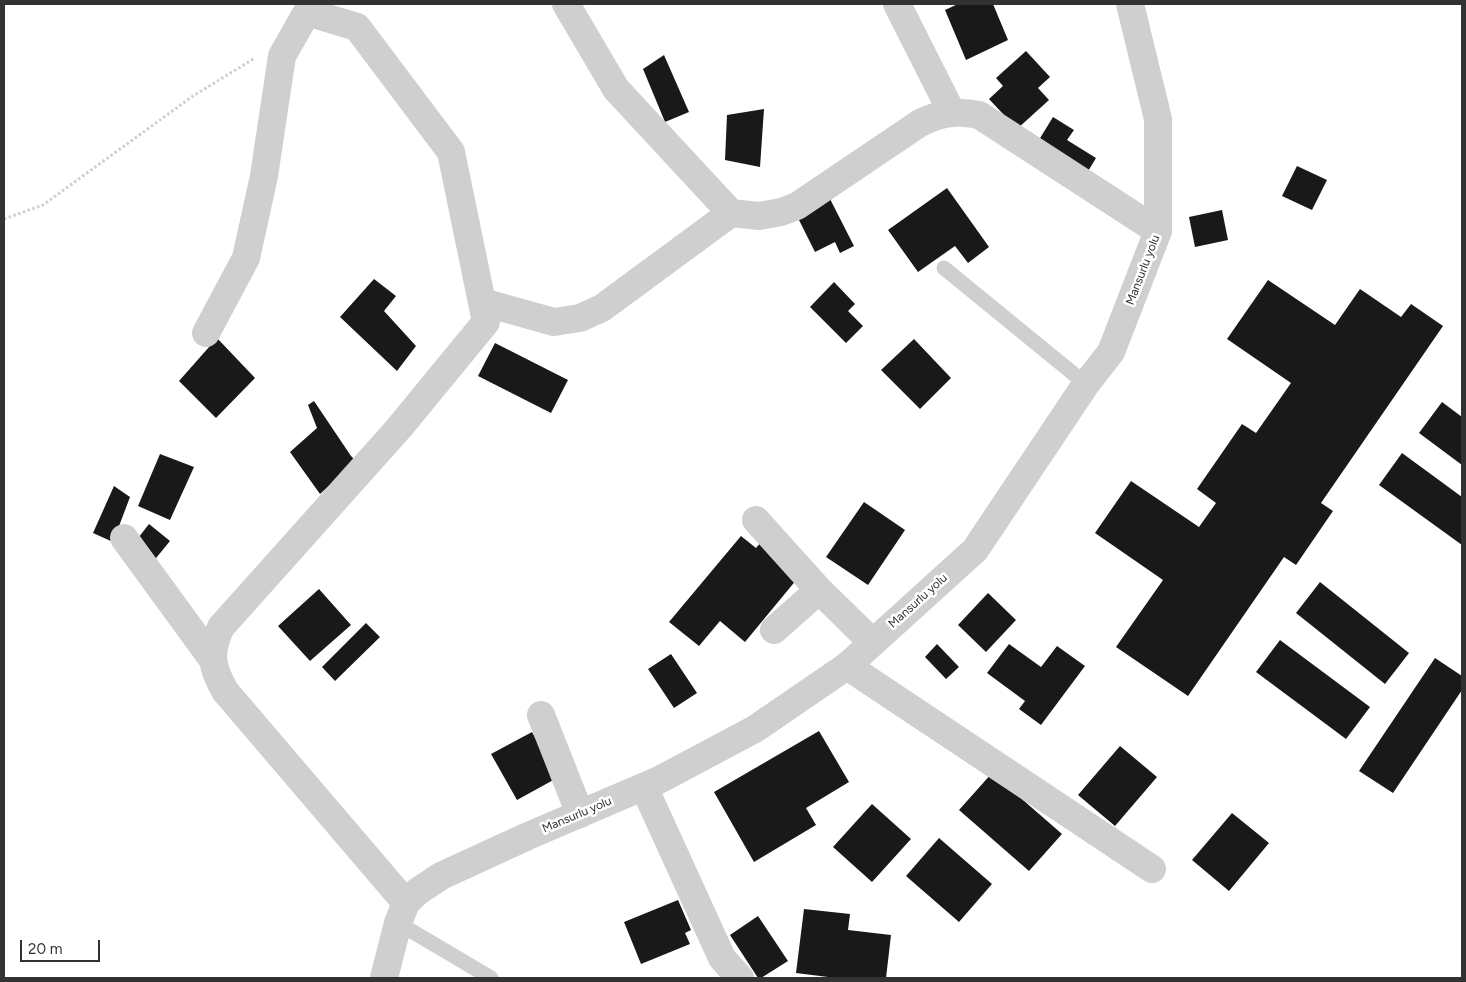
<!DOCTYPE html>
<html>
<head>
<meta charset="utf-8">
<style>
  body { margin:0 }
  #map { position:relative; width:1466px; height:982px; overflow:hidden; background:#fff; font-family:Figtree,sans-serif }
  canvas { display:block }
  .frame { position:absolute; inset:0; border:5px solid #323232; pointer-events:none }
  .scale { position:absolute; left:20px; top:940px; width:80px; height:22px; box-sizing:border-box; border:2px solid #323232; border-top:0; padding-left:6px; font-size:15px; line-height:18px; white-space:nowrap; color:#323232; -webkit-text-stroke:4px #fff; paint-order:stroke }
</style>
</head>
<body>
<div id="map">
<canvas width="1466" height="982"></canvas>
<div class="frame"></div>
<div class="scale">20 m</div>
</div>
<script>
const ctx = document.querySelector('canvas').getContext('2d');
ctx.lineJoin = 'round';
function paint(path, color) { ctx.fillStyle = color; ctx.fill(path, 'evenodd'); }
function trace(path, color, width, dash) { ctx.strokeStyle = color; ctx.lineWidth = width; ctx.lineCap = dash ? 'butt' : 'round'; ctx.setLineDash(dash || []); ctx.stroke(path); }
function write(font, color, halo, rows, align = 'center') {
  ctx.font = font + ' Figtree,sans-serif'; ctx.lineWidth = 5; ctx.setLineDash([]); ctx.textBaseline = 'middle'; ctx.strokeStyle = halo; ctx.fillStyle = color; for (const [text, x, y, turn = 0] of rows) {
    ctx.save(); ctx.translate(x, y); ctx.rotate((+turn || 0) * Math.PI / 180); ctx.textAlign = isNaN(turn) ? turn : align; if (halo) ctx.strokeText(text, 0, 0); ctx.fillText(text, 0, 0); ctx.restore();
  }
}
paint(new Path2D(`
  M958,4h35l15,36 -42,20 -21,-50z
  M1026,51l24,26 -12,11 11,12 -32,29 -28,-30 14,-13 -7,-8z
  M664,55l25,57 -24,10 -22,-53z
  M764,109l-4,58 -35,-7 2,-45z
  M1053,117l21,13 -7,10 29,18 -12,20 -50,-30z
  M1297,166l30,14 -15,30 -30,-14z
  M947,188l42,59 -21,16 -13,-17 -37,26 -30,-42z
  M830,199l24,47 -14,7 -5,-11 -20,10 -18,-36z
  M1222,210l6,30 -33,7 -6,-30z
  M374,279l22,17 -12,15 32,35 -19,25 -57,-54z
  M1268,280l67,45 25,-36 41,28 10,-13 32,22 -122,177 12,8 -37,54 -12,-8 -96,139 -72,-49 47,-67 -68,-47 36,-52 68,46 17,-24 -19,-14 45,-65 14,9 35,-50 -64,-44z
  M834,282l21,22 -7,7 15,15 -17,17 -36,-36z
  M217,338l38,40 -39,40 -37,-37z
  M914,339l37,39 -31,31 -39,-39z
  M495,343l73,37 -17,33 -73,-37z
  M314,401l37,55 5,5 -36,33 -30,-42 27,-24 -9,-23z
  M1442,402l20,15v48l-43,-32z
  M1402,453l60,44v48l-83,-60z
  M160,454l34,13 -24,53 -32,-14z
  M114,486l16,11 -17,45 -20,-9z
  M864,502l41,28 -37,55 -42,-28z
  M149,524l21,17 -18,22 -17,-21z
  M741,536l15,12 6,-7 40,32 -57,69 -25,-21 -21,25 -30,-24z
  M1320,582l89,71 -24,31 -89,-71z
  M319,589l32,36 -41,36 -32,-35z
  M988,593l28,27 -30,32 -28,-27z
  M366,623l14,14 -45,44 -13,-14z
  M1280,640l90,67 -24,32 -90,-67z
  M937,644l22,23 -13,12 -21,-22z
  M1009,644l32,23 16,-21 28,20 -44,59 -22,-16 6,-8 -38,-28z
  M671,654l26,39 -23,15 -26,-39z
  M1435,658l27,18v14l-69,103 -34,-22z
  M819,731l30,51 -43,26 10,17 -62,37 -40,-70z
  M532,732l25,46 -40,22 -26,-46z
  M1120,746l37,31 -42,49 -37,-31z
  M992,773l70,61 -33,37 -70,-61z
  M872,804l39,35 -39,43 -39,-35z
  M1232,813l37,30 -40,48 -37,-31z
  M939,838l53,46 -33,38 -53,-46z
  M678,900l13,30 -6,3 5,11 -49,20 -17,-42z
  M804,909l46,5 -2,16 43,5 -5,43h-50l-40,-5z
  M758,916l30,45 -27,17h-3l-28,-43z`), '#191919');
trace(new Path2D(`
  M4,219l39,-14 150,-109 62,-38`), '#cfcfcf', 3, [2.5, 2.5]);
trace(new Path2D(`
  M944,268l142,116
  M398,923l93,55`), '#cfcfcf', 15);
trace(new Path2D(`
  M566,4l50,85 115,124 28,3 22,-4 16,-6 123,-83c21,-10 36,-13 59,-8l179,116
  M897,4l55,109
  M482,302l72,20 26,-4 22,-10 129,-95
  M206,333l40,-75 18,-82 18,-120 25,-44 50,15 94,125 35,170 -87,106 -178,199c-12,26 -10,39 4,64l181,212
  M756,520l63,70 53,52
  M124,538l89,122
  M774,630l45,-40
  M847,666l305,203
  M541,715l39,99
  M644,787l78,171 18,20`), '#cfcfcf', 28);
trace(new Path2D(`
  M384,978l14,-55 8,-20 11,-11 24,-16 87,-40 131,-56 96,-51 92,-63 128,-116 111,-166 25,-32 47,-121v-112l-28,-115`), '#cfcfcf', 28);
write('12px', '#323232', '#fff', [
  ["Mansurlu yolu",1143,270,-69],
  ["Mansurlu yolu",918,601,-42],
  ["Mansurlu yolu",577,815,-23]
]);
</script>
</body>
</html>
